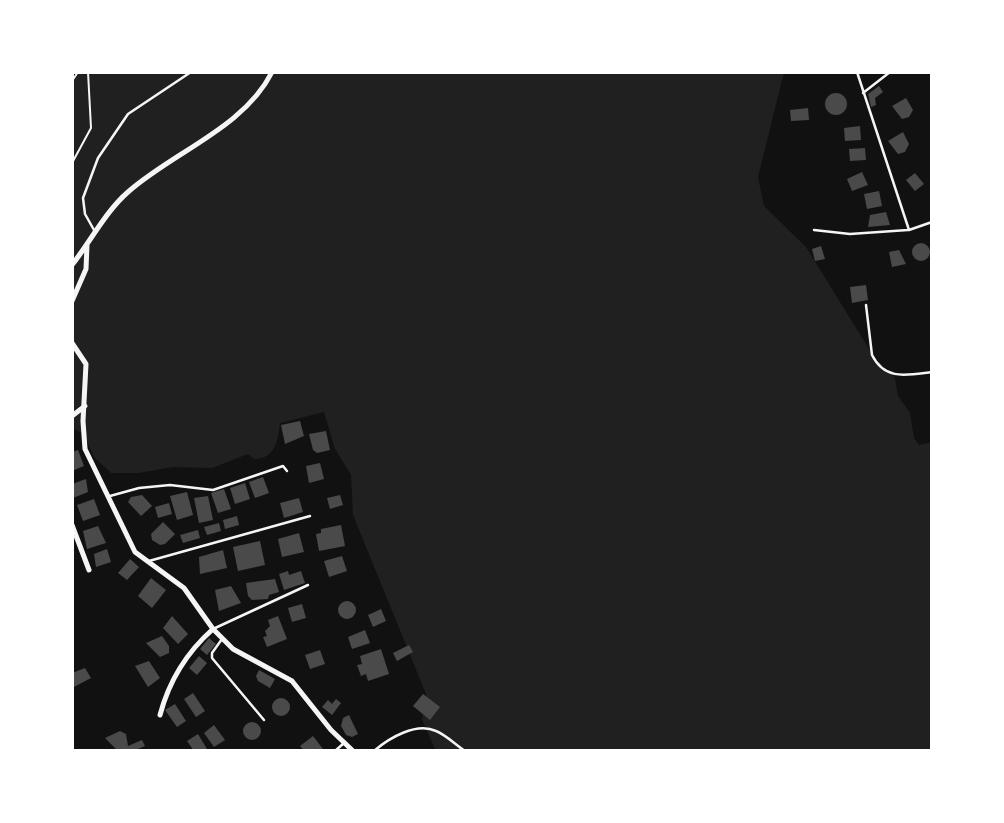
<!DOCTYPE html>
<html>
<head>
<meta charset="utf-8">
<style>
  body { margin:0 }
  #map { position:relative; width:1004px; height:823px; overflow:hidden; background:#111; font-family:"Alegreya Sans",sans-serif }
  canvas { display:block }
  .frame { position:absolute; inset:0; border:74px solid #fff; pointer-events:none }
</style>
</head>
<body>
<div id="map">
<canvas width="1004" height="823"></canvas>
<div class="frame"></div>
</div>
<script>
const ctx = document.querySelector('canvas').getContext('2d');
ctx.lineJoin = 'round';
function paint(path, color) { ctx.fillStyle = color; ctx.fill(path, 'evenodd'); }
function trace(path, color, width, dash) { ctx.strokeStyle = color; ctx.lineWidth = width; ctx.lineCap = dash ? 'butt' : 'round'; ctx.setLineDash(dash || []); ctx.stroke(path); }
paint(new Path2D(`
  M72,72h712l-26,105 6,29 42,41 68,110 21,21 3,18 12,17 4,25 5,7 13,-3v309h-496l-14,-31 4,-26 -73,-179 -2,-40 -16,-26 -11,-37 -44,11c-2,18 -5,36 -26,36l-6,-5 -36,14 -39,-1 -34,6h-28l-17,-16 -10,-23 -12,-6z`), '#202020');
paint(new Path2D(`
  M879,86l4,6 -8,6 1,7 -5,2 -3,-13z
  M825 104a11 11 0 1 1 22 0a11 11 0 1 1-22 0Z
  M906,98l7,12 -4,7 -7,2 -10,-13z
  M808,108l1,12 -18,1 -1,-11z
  M860,126l1,14 -16,1 -1,-13z
  M903,132l6,12 -4,8 -7,2 -10,-13z
  M865,148l1,12 -16,1 -1,-12z
  M862,172l6,13 -16,6 -5,-12z
  M915,173l9,11 -9,7 -9,-11z
  M879,191l3,15 -15,3 -3,-15z
  M886,212l4,13 -22,2 2,-12z
  M912 252a9 9 0 1 1 18 0a9 9 0 1 1-18 0Z
  M821,246l4,13 -10,2 -3,-12z
  M899,250l7,14 -14,3 -3,-15z
  M866,285l2,15 -16,3 -2,-16z
  M300,421l4,15 -19,8 -4,-19z
  M326,431l4,19 -13,3 -4,-3 -4,-16z
  M78,450l6,16 -12,5v-19z
  M320,463l4,16 -15,4 -3,-17z
  M263,477l6,16 -14,5 -6,-16z
  M86,479l2,13 -15,6 -1,-14z
  M245,483l5,16 -15,5 -5,-16z
  M224,489l7,20 -13,4 -7,-20z
  M187,492l6,23 -16,5 -7,-24z
  M142,495l10,11 -11,10 -13,-14 3,-5z
  M340,495l3,10 -13,4 -3,-11z
  M208,496l5,24 -14,3 -5,-25z
  M299,498l4,14 -19,6 -4,-15z
  M94,499l6,16 -17,6 -6,-16z
  M169,503l3,11 -14,4 -3,-11z
  M237,516l2,9 -14,4 -2,-9z
  M163,522l12,12 -10,10 -5,1 -8,-5 -1,-6z
  M219,523l2,8 -14,4 -3,-8z
  M341,525l4,21 -26,5 -3,-17 5,-1v-4z
  M98,526l8,17 -19,6 -4,-18z
  M198,530l2,8 -17,5 -3,-8z
  M299,533l5,19 -22,5 -4,-18z
  M260,541l5,24 -27,6 -5,-24z
  M107,549l4,13 -15,5 -2,-13z
  M223,550l4,18 -27,6 -1,-17z
  M342,556l5,15 -18,6 -5,-16z
  M130,559l9,8 -12,13 -9,-7z
  M288,571l1,4 12,-4 4,12 -21,7 -5,-16z
  M151,578l15,12 -14,18 -14,-12z
  M275,579l4,13 -10,3 -1,4 -16,1 -4,-4 -2,-13z
  M231,586l10,17 -22,8 -4,-21z
  M338 610a9 9 0 1 1 18 0a9 9 0 1 1-18 0Z
  M302,604l4,14 -14,4 -4,-14z
  M381,609l5,12 -13,6 -5,-12z
  M172,616l16,18 -10,10 -15,-16z
  M278,616l9,23 -20,8 -4,-10 4,-1 -2,-5 5,-5 -2,-6z
  M365,630l5,13 -18,6 -4,-12z
  M162,636l7,10v7l-9,4 -14,-14z
  M209,638l7,6 -9,11 -7,-6z
  M409,645l4,7 -16,9 -4,-8z
  M381,649l8,25 -21,7 -2,-7 -5,2 -4,-11 5,-1 -2,-8z
  M320,650l5,14 -15,5 -5,-14z
  M199,656l8,7 -10,12 -8,-7z
  M149,661l11,17 -12,9 -13,-21z
  M85,668l6,10 -19,10v-15z
  M259,670l16,9 -5,9 -12,-7 -2,-5z
  M193,693l12,18 -9,6 -12,-18z
  M423,694l17,13 -10,13 -17,-14z
  M272 707a9 9 0 1 1 18 0a9 9 0 1 1-18 0Z
  M336,699l5,4 -9,12 -10,-8 6,-7 4,4z
  M175,704l11,17 -9,6 -12,-17z
  M349,715l9,19 -6,3 -6,-2 -5,-9 2,-8z
  M243 731a9 9 0 1 1 18 0a9 9 0 1 1-18 0Z
  M214,725l11,15 -11,7 -10,-14z
  M120,731l6,3 2,12 14,-6 3,6 -12,5h-22l5,-2 -11,-11z
  M198,734l9,15 -3,2h-10l-7,-10z
  M313,736l10,13 -19,2 -4,-5z`), '#4a4a4a');
trace(new Path2D(`
  M72,81l6,-9
  M72,163l19,-35 -3,-56`), '#f5f5f5', 2);
trace(new Path2D(`
  M857,72l52,158 23,-8
  M863,93l27,-21
  M94,230l-9,-16 -2,-16 15,-40 30,-44 63,-42
  M814,230l36,4 58,-4
  M866,305l6,50c13,26 35,20 60,17
  M110,496l29,-8 31,-3 43,5 70,-24 4,5
  M149,561l161,-45
  M213,629l95,-44
  M222,639l-10,14v5l52,62
  M335,751l9,-8
  M374,751c15,-13 42,-29 62,-20 10,4 20,14 29,20`), '#f5f5f5', 2.5);
trace(new Path2D(`
  M72,265c18,-23 34,-54 56,-73 45,-40 116,-64 144,-120
  M72,301l14,-32 1,-24
  M72,343l14,21 -3,57 2,28 50,103 49,36 29,41 20,20 59,32 39,49 22,21
  M72,416l13,-10
  M72,525l17,45
  M160,715c9,-34 27,-63 53,-86`), '#f5f5f5', 5);
</script>
</body>
</html>
